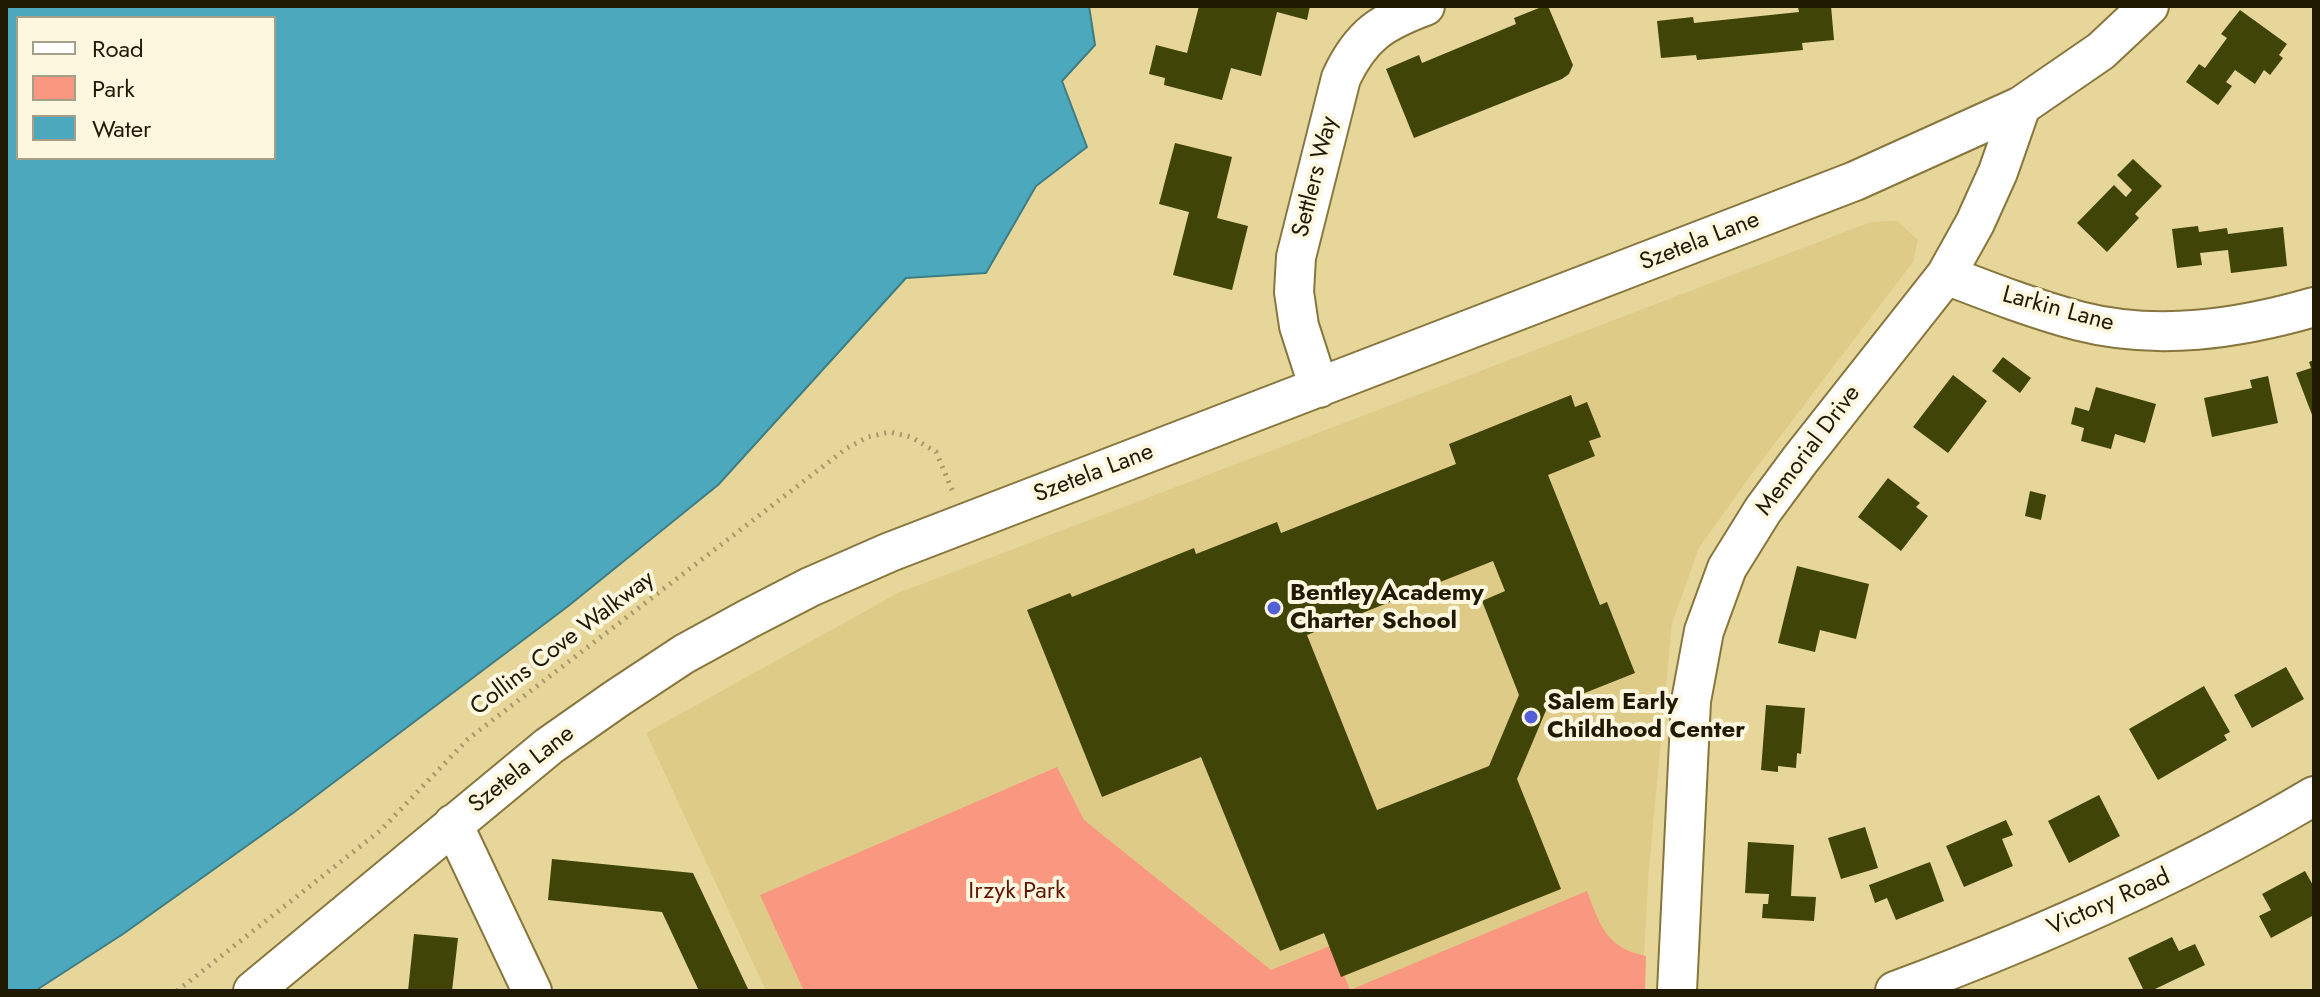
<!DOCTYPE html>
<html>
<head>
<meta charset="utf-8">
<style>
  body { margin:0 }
  #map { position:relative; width:2320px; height:997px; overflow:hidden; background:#e7d69a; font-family:Jost,sans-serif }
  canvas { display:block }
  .frame { position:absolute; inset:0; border:8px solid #201a03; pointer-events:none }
  .legend { position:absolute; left:16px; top:16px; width:260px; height:144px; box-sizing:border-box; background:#fef7e0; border:2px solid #a59f88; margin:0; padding:10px 14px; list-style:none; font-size:24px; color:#201a03 }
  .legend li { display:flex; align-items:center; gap:16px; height:40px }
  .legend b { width:40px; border:2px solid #a59f88 }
</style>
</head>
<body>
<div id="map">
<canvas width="2320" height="997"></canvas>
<div class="frame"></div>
<ul class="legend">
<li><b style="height:10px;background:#fff"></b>Road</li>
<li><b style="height:22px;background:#fa9780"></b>Park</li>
<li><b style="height:22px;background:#4ca8bc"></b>Water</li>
</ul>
</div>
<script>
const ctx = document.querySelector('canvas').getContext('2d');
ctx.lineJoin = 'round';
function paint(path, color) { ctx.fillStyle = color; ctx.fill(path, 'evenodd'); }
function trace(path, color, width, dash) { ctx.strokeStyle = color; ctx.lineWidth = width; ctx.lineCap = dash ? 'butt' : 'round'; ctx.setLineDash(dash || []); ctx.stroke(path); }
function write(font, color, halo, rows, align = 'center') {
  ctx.font = font + ' Jost,sans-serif'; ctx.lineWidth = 8; ctx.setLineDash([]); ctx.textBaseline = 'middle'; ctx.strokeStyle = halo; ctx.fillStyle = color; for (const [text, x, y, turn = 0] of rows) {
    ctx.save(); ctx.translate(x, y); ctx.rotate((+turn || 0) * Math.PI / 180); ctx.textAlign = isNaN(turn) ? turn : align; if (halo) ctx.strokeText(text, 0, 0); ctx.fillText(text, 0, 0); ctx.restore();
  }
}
paint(new Path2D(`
  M1897,221l21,19 -5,22 -163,214 -51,72 -27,75 -23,245 -7,123h-876l-120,-258 252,-140 973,-371z`), '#decb87');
paint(new Path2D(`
  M1057,767l27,53 187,150 61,-25 18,45 237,-99c13,34 19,57 59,65l-1,35h-841l-44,-96z`), '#fa9780');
const water = new Path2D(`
  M6,6h1083l6,39 -33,36 25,66 -51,39 -50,87 -80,5 -188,207 -151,122 -274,206 -170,121 -88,57h-29zM18,18h256v140h-256z`);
paint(water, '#4ca8bc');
trace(water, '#3f7d84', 2);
paint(new Path2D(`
  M1199,6h111l-3,14 -30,-8 -16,64 -30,-8 -9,32 -58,-15 1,-7 -16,-4 7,-29 31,8z
  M1544,6h4l25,59 -4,9 -7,5 -148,59 -28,-69 33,-14 3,8 94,-39 -2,-6z
  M1831,6l3,34 -32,3 1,7 -106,10 -1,-5 -35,3 -4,-37 36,-4 1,6 105,-11 -1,-5z
  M2240,10l47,34 -8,11 4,3 -13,17 -6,-5 -9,14 -20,-14 -9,12 6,4 -14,19 -32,-23 13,-18 6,4 22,-30 -6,-4z
  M1175,143l57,14 -15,61 31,8 -16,64 -59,-15 16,-63 -30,-8z
  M2133,159l29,27 -27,28 4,4 -32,34 -30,-29 37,-38 12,12 6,-7 -15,-15z
  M2198,226l1,6 28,-4 1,6 55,-7 4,39 -56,7 -3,-23 -28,3 2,12 -25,3 -5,-39z
  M2003,357l28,21 -11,15 -28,-22z
  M2314,360v60l-18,-47 15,-5 -2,-6z
  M1953,375l34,26 -39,52 -35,-26z
  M2268,376l10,47 -66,14 -8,-39 48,-10 -2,-8z
  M2096,387l60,17 -11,39 -30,-9 -4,15 -30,-8 3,-13 -13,-4 4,-17 14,4z
  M1571,395l4,12 12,-5 14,35 -12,4 6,15 -47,19 52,130 7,-3 28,71 -88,35 -30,71 44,110 -220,88 -17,-44 -44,18 -79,-194 -99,40 -75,-187 43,-17 2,4 122,-49 2,6 81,-32 4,11 175,-69 -7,-20zM1493,561l12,30 -23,10 37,94 -30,71 -112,44 -70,-175z
  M1888,478l32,25 -4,4 12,9 -27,35 -43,-34z
  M2030,491l16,4 -5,25 -16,-4z
  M1797,566l72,18 -13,55 -36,-9 -5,22 -37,-9z
  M2286,667l18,32 -52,29 -18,-33z
  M2204,686l26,46 -6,3 3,5 -69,40 -29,-51z
  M1766,705l39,3 -4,46 -4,-1 -1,15 -18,-2v6l-17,-2z
  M2099,795l21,41 -51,27 -21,-42z
  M2006,820l7,15 -11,4 11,27 -49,21 -18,-41z
  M1865,827l13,41 -37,11 -13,-41z
  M1748,842l46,3 -3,51 25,1 -2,24 -52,-3 1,-14h5l1,-10 -24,-1z
  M552,859l141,14 56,118h-50l-37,-79 -114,-12z
  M1930,862l14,39 -48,19 -9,-22 -12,5 -6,-18z
  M2305,871l9,16v28l-43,23 -12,-22 12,-6 -9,-16z
  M414,934l44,4 -6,53h-44z
  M2172,937l7,14 16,-7 10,21 -54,26h-7l-16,-33z`), '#404406');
const street = new Path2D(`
  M1946,275c44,17 88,34 133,46 78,20 159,8 235,-14
  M1319,388l-20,-62 -5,-34 2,-35 45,-179c20,-43 41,-56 84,-72
  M453,824l79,167
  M253,991l296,-245 67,-47 68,-45 64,-35 62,-32 80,-35 965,-371 166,-75 80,-55 48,-45
  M1677,991l14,-290 13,-70 23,-63 36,-58 37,-50 146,-185 29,-52 23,-51 23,-66
  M1895,991c145,-54 286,-116 419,-195`);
trace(street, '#87763d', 42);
trace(new Path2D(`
  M177,991l204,-161 87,-91 379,-291 21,-11 22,-5 21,5 25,15 17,40`), '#a69868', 5, [2, 6]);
trace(street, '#fff', 38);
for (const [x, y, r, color] of [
  [1274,608,8,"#525fd5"],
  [1531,717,8,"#525fd5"]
]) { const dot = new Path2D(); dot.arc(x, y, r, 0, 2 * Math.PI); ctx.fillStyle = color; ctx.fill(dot); trace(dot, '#fef7e0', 3); }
write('24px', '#201a03', '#fef7e0', [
  ["Settlers Way",1316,177,-76],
  ["Szetela Lane",1700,242,-21],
  ["Larkin Lane",2058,310,15],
  ["Memorial Drive",1809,451,-53],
  ["Szetela Lane",1094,474,-21],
  ["Collins Cove Walkway",563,644,-37],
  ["Szetela Lane",522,770,-38],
  ["Victory Road",2109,903,-24]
]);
write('bold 24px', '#201a03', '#fef7e0', [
  ["Bentley Academy",1290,594],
  ["Charter School",1290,622],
  ["Salem Early",1547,703],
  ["Childhood Center",1547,731]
], 'left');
write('24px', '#611706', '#fef7e0', [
  ["Irzyk Park",1017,892]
]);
</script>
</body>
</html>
